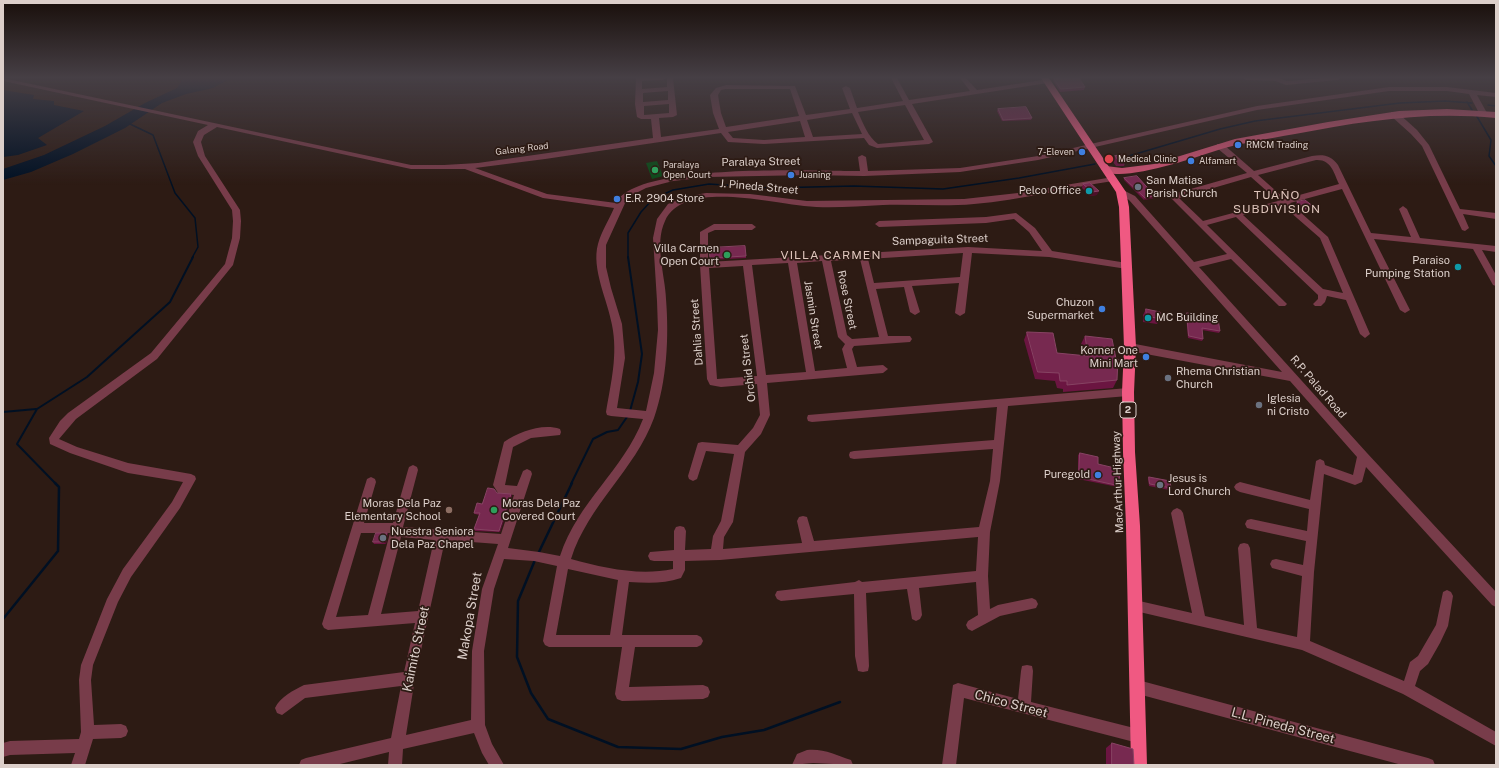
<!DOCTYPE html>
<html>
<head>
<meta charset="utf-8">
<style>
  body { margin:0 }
  #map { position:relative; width:1499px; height:768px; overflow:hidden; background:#2d1b14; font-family:"Public Sans",sans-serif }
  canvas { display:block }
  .frame { position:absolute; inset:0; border:4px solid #dccfca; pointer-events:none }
</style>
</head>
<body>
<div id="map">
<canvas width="1499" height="768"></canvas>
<div class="frame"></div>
</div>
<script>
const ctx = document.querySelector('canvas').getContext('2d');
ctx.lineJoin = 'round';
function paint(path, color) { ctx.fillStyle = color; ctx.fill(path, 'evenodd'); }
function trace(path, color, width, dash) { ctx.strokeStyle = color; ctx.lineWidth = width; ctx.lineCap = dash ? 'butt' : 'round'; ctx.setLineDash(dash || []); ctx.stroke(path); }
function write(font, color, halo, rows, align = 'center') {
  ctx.font = font + ' "Public Sans",sans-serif'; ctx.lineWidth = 3.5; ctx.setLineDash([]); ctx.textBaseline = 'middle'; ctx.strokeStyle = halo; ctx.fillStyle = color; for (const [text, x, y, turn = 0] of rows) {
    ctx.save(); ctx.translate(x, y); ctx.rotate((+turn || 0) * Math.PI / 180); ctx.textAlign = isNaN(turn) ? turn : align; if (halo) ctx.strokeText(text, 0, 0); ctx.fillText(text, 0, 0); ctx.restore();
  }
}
paint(new Path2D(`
  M657,161l6,15 -11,3 -6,-16z`), '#0c4b19');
paint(new Path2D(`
  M180,78h51l-18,10 -27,6 -24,9 -37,25 -52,26 -42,18 -28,8v-11l41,-14 61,-29 40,-23 32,-15 4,-6z
  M3,90l31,5 -1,4 21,2v4l30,6 -46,27 9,7 -29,10 -15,2z`), '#001023');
trace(new Path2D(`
  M1467,102l5,8
  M1488,105l8,1
  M1476,115l15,25 -2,16 7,10
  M130,124l23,11 22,58 20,25 3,29 -6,11
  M1122,158l98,-29 35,-8 145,-18 45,-2 27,2
  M1106,163l8,-3
  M628,258v-25l13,-21 12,-13 20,-9 36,-6 60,4 85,-2 89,3 76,-11 76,-14`), '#001023', 1.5);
trace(new Path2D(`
  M628,257l14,97 -4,28 -8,29
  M3,412l33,-3
  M56,484l-39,-40 20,-35 50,-32 83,-75 23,-45
  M571,484l22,-45 14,-7 11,-2 9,-13`), '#001023', 2);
trace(new Path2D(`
  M538,554l34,-71
  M535,560l-17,41 -1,56 14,36 17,26 70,28 63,2 41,-12 42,-7 76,-28
  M3,619l55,-68 1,-64 -4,-4`), '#001023', 2.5);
paint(new Path2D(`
  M3,78l408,87h33l34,-2 175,-25 -2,-19h-10l-4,-2 -2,-13 1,-26h30l-3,2 -21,1v8l25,-2v-9h6l4,37 -4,2 -14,1 2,19 58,-8 -6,-16 -3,-18 6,-7 10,-3 69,1 11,29 44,-6 -8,-21 4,-2 4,2 7,20 46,-7 -12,-23h6l12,22 61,-9 -10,-13h6l11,12 71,-11 3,2 -3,2 -136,21 21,38 -4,2 -52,4 -8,-3 -5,-7 -100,6 -36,-2 -7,-9 -176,26 -70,9 72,26 69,9c19,-41 201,-32 244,-32l-2,-14 4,-2 4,2 2,14 92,-3 78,-12 219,-50 132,-19h58l49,6v4l-19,-2 10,18 -4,2 -4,-2 -10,-19 -22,-3h-58l-132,19 -219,50 -78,12 -96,4 -55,-1 -101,2 -35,4 -27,7 -14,7 -6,6 -20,44v22l5,21 11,36 3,34 -8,50 29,3 8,-38 4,-43 -1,-29 -4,-63 4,-19 11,-15 16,-7 22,-4 44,1 57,7 157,-2 54,-6 95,-16 4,2 -4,2c-46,7 -92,19 -139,23 -30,3 -61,0 -91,1 -26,1 -53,4 -79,1 -34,-3 -121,-26 -139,15 -11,23 0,54 1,78 3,38 1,82 -12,119 -19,52 -66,87 -83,141 33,9 68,17 102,10v-8h-19l-4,-1 -2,-4 2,-4 24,-2v-19l2,-4 4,-1 4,1 2,4 -1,19 26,-1 2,-13 8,-15 13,-67 -28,-3 -8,25 -1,3 -4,2 -4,-2 -1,-3 9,-30 1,-3 4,-1 36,3 15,-17 7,-13 -3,-31 -36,3 -11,-2 -3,-6 -7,-114v-33l14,-8h38l4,3 -4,3h-37l-7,3v29l260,-15 74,4 -13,-19 -15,-13 -28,4 -107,4 -4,-3 4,-3 107,-4 30,-4 19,15 17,23 75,12 4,3 -4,3 -78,-12 -77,-4 -7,60 -5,3 -5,-3 4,-30 -47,3 8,26 -5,3 -5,-3 -6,-25 -28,2 12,47h22l2,3 -2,3 -56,4 -2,3 5,18 26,-2 5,4 -5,4 -116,10 3,32 -9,19 -16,18 -12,70 -9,15 -1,12 79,-6 -5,-22 2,-4 4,-1 4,1 7,24 165,-14 11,-46 3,-32 -139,10 -4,-1 -1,-3 1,-3 4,-1 140,-11 3,-33 -185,15 -4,-1 -1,-3 1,-3 320,-27 4,1 1,3 -1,3 -4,1 -120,10 -8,75 -10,51 -2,44 2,33 8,-4 34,-7 4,2 2,4 -2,4 -36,8 -28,15 -4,-2 -2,-4 2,-4 10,-6 -2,-33 -57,6 3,27 -2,4 -4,2 -4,-2 -5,-30 -41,4 3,73 -1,5 -5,1 -5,-1 -3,-15 -1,-62 -73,7 -4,-2 -2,-4 2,-4 78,-9 4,-2 3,2 114,-11 2,-34 -258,23 -35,1v9l-4,8c-17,6 -34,5 -52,4l-7,53h75l4,2 2,4 -2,4 -4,2h-62l-6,40 74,-2 5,2 2,5 -2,5 -5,2 -81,2 -5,-2 -2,-5 7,-47h-73l-4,-2 -2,-4 14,-75 -23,-5 -30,-2 -10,30 -10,62 1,74 7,19 12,21h-15l-7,-12 -8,-20 -71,16 -1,16h-14l1,-13 -53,13h-37l2,-5 5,-2 85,-20 10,-52 -96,12 -23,17 -5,-2 -2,-5c5,-11 19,-18 29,-23l100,-13 11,-49 -87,7 -4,-2 -2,-4 45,-145 4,-2 4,2 1,3 -12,41h29l15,-53 1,-3 4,-2 4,2 1,3 -15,57 98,7 13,-39 -16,-2 -5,-8 11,-43c15,-10 38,-19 56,-13l1,3 -1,3 -29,3 -18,9 -8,38 12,1 6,-15 4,-2 4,2 1,3 -24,74 31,4 21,4c18,-55 63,-85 83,-137l-32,-3 -4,-1 -1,-3c5,-30 12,-57 6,-87 -4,-24 -21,-56 -14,-81 3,-12 11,-24 16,-36l-71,-10 -78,-29h-54l-194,-42 -13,8 -3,7 4,14 35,54 1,11 -1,17 -7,27 -76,94 -81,60 -17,20 18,8 51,16 63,11 4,2 1,3 -16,29 -49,69 -13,25 -25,63 -2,15 3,45 27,-1 5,2 2,5 -2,5 -5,2 -28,1 -8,26h-14l4,-12 -65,2 -7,2v-14l7,-2 69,-2 2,-7 -2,-52 2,-15 26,-66 16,-30 49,-67 11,-20 -55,-9 -58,-20 -20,-9 -1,-6 11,-17 8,-8 83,-60 74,-89 7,-26 1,-17 -1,-11 -34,-54 -5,-14 5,-11 10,-6 -205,-44zM726,89h64l9,27 -73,11 -5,-14 -3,-18 3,-5zM668,91v9l-25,2v-9zM669,104v9l-25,2v-9zM905,105l19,35 -46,4c-10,-7 -15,-21 -20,-32zM852,113l10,21 -49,3 -6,-17zM800,121l5,16 -41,3 -31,-2 -5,-6zM963,253l-3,24 -86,6 -6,-24zM860,259l19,78 -27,2 -5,-4 -16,-74zM822,261l16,76 7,7 -3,5 5,19 -32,3 -18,-108zM788,263l18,109 -40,3 -14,-110zM743,266l14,110 -40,3 -8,-111zM361,533h29l-22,82 -32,2zM401,537l33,3 -16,71 -37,3zM445,540l53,4 -16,45 -10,62 -1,69 -65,15 9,-57zM568,569l50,11 -8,55h-54z
  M1243,78h36l8,3 34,-3h20l-3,2 -52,5 -11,-4 -29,-1z
  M1391,112h6l20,18 12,15 31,64 36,4v6l-33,-5 6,14 -4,3 -3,-1 -40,-84 -11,-12 -20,-18z
  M1217,144h6l31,27 58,-15c11,-2 19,-1 26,9l33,68 40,4 -12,-28 4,-3 4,3 13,29 76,8v6l-14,-2 14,25v11l-3,-1 -20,-36 -99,-10 36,71 -5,3 -5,-3 -58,-121 -52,14 38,34 42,97 -5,4 -5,-4 -14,-34 -19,-4 -2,6 -4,4h-6l-2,-2 5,-5v-4l-82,-78 -29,8 78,77 2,2 -2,2h-6l-48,-47 -32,8 168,186 129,139v15l-4,-2 -126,-138 -4,15 -7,3 -31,-11 -10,98 -4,69 94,40 6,-19 8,-6 18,-31 7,-33 4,-2 4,2 2,4 -5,30 -8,17 -12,21 -8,7 -5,15 81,46v14l-93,-52 -101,-44 -171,-40 -2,-4 2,-4 4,-2 57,13 -21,-100 2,-3 4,-2 4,2 2,3 22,103 39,9 -6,-77 2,-4 4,-1 4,1 2,4 7,80 40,9 5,-61 -30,-8 -2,-4 2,-4 4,-1 27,6 3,-24 -55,-12 -4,-1 -2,-4 2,-4 4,-1 56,12 2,-22 -69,-17 -4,-2 -2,-3 2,-3 4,-2 70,18 6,-39 4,-2 4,2 1,4 28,10 4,-18 -67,-76 -160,-30 -5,-4 5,-4 152,29 -153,-172 -12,-8 4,-3 14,7 59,66 33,-8 -56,-56 2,-4 74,-21 -30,-25zM1316,160c15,-1 18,13 23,24l-54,15 -27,-24zM1251,177l27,24 -75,20 -24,-23zM1282,205l38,33 23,55 -20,-4 -80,-74z
  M1027,665l5,1 1,5 -2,31 107,27 5,2 2,5 -2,5 -5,2 -174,-45 -8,67h-14l11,-80 5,-2 60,16 3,-28 1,-5z
  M1138,680l290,78 5,2 2,5h-33l-264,-71 -5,-2 -2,-5 2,-5z
  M807,750c15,-2 30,5 44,10l2,5 -40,-2 -21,2 5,-11z`), '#783c4a');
paint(new Path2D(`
  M1447,109l49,3v6c-69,-7 -134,3 -201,16 -28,5 -56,9 -83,18 -19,6 -96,33 -111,17l5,-3 16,2 32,-4 81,-25 93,-17 71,-11z`), '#ce5272');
paint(new Path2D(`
  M1041,78h8l77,114 3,15 7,140 -2,45 1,60 5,74 7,239h-16l-5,-239 -3,-74 -1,-60 2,-45 -5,-140 -3,-15z`), '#f05982');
paint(new Path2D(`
  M1054,78h30l-5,1 6,8 -1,3 -24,2 -7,-11z
  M998,109l34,9 -1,2 -29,1 -5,-10z
  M1115,156l11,4 -2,6h-8l-3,-4z
  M1124,178l30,20 -10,2 -20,-20z
  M1083,184l14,11 -7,1 -8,-8z
  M1297,202l17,5 -1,2 -8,2 -9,-7z
  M746,256v2l-36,2v-2z
  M1146,309l14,10 -3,5 -14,-2v-7z
  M1187,313l33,18 -1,2 -17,-3 1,9 -1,2 -14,-3 -2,-23z
  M1027,332l30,21 26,3 -2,-12 4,-8 32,44 -4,8 -50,4v-3l-6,-1 -2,-7 -20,-2 -11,-39z
  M1080,453l18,11 22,22 -2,1 -40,-8v-24z
  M1149,477l22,11 -2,2 -20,-4 -1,-7z
  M497,493l14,1 1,2 -12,36 -25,-1 -1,-2 5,-14 -4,-1 -1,-1 8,-9z
  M387,533l1,1 -2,10h-12l-1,-2z
  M1112,743l22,22h-28v-17z`), '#6b1541');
paint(new Path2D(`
  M1099,191l-2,4 -7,1 2,-4z
  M1155,196l-1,2 -10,2 1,-2z
  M1314,207l-1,2 -8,2 1,-2z
  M511,494l1,2 -12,36 -1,-1z
  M387,533l1,1 -2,10 -2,-2z`), '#4d0f29');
const building = new Path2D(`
  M1054,78h25l6,9 -24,2z
  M1026,107l6,11 -29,2 -5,-11z
  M1122,155l4,5h-8l-3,-4z
  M1137,176l18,20 -10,2 -21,-20z
  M1090,183l9,8 -7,1 -9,-8z
  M1305,200l9,7 -8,2 -9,-7z
  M745,246l1,10 -36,2 -1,-10z
  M1146,309l14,3v7l-13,-3z
  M1187,313l31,6 2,12 -18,-3 1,11 -14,-3z
  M1027,332l26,1 4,20 31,3 -3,-20 27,3 4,20h2l-1,21 -50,5v-4h-7l-1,-8 -21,-1z
  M1080,453l18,4v7l21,5 1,17 -41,-9z
  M1149,477l21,4 1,7 -21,-4z
  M488,488l6,1 3,4 14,1 -12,37 -25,-2 6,-16h-6l3,-10 5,1z
  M376,533h11l-3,9h-11z
  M1112,743l21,6 1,16h-22z`);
paint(building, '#772950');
trace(building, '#874363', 1);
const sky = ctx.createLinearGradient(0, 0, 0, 185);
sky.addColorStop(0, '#190f0b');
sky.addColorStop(0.42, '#463f45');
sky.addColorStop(1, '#463f4500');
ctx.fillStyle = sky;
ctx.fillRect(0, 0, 1499, 185);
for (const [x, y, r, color] of [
  [1238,145,4,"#3f7fe0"],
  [1082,152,4,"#3f7fe0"],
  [1109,159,5,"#e0444e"],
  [1191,161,4,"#3f7fe0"],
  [655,170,4,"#2e9e5b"],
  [791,175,4,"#3f7fe0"],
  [1138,187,4,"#6b7280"],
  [1089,191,4,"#0f9aa8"],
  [617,199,4,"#3f7fe0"],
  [727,255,4,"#2e9e5b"],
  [1458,267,4,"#0f9aa8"],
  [1102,309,4,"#3f7fe0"],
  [1148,318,4,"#0f9aa8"],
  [1146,357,4,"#3f7fe0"],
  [1168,378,4,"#6b7280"],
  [1259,405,4,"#6b7280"],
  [1098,475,4,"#3f7fe0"],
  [1160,485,4,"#6b7280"],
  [449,510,4,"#8d6e63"],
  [494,510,4,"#2e9e5b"],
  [383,538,4,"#6b7280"]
]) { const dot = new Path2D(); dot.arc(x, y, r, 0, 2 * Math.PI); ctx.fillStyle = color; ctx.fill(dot); trace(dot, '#2d1b14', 1.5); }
write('9px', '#dccfca', '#2d1b14', [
  ["RMCM Trading",1246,145],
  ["7-Eleven",1074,152,"right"],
  ["Medical Clinic",1118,159],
  ["Alfamart",1199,161],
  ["Paralaya",663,165],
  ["Open Court",663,175],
  ["Juaning",799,175]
], 'left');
write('9px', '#dccfca', '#2d1b14', [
  ["Galang Road",522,149,-7]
]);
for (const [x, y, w] of [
  [1128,410,16]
]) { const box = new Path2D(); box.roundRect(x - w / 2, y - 8, w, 16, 3); ctx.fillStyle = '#2d1b14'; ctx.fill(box); trace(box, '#dccfca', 1); }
write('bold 10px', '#dccfca', null, [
  ["2",1128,410]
]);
write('11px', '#dccfca', '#2d1b14', [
  ["Paralaya Street",761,162,-1],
  ["J. Pineda Street",759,187,5],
  ["Sampaguita Street",940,240,-2],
  ["Rose Street",847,300,78],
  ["Jasmin Street",813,315,81],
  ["Dahlia Street",697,332,-94],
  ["Orchid Street",748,368,-97],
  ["R.P. Palad Road",1318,387,49],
  ["MacArthur Highway",1118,482,-92]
]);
write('11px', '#dccfca', '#2d1b14', [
  ["San Matias",1146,181],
  ["Parish Church",1146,194],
  ["Pelco Office",1081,191,"right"],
  ["E.R. 2904 Store",625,199],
  ["Villa Carmen",719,249,"right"],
  ["Open Court",719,262,"right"],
  ["Paraiso",1450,261,"right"],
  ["Pumping Station",1450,274,"right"],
  ["Chuzon",1094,303,"right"],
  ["Supermarket",1094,316,"right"],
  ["MC Building",1156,318],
  ["Korner One",1138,351,"right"],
  ["Mini Mart",1138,364,"right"],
  ["Rhema Christian",1176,372],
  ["Church",1176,385],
  ["Iglesia",1267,399],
  ["ni Cristo",1267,412],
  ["Puregold",1090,475,"right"],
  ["Jesus is",1168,479],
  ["Lord Church",1168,492],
  ["Moras Dela Paz",441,504,"right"],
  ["Elementary School",441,517,"right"],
  ["Moras Dela Paz",502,504],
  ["Covered Court",502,517],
  ["Nuestra Seniora",391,532],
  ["Dela Paz Chapel",391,545]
], 'left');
ctx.letterSpacing = '1px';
write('12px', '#dfc5bc', '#2d1b14', [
  ["TUAÑO",1277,195],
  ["SUBDIVISION",1277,209],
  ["VILLA CARMEN",831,255]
]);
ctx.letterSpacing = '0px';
write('13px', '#dccfca', '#2d1b14', [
  ["Makopa Street",470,616,-80],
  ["Kaimito Street",416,649,-78],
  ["Chico Street",1011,704,15],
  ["L.L. Pineda Street",1283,726,15]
]);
</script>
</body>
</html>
